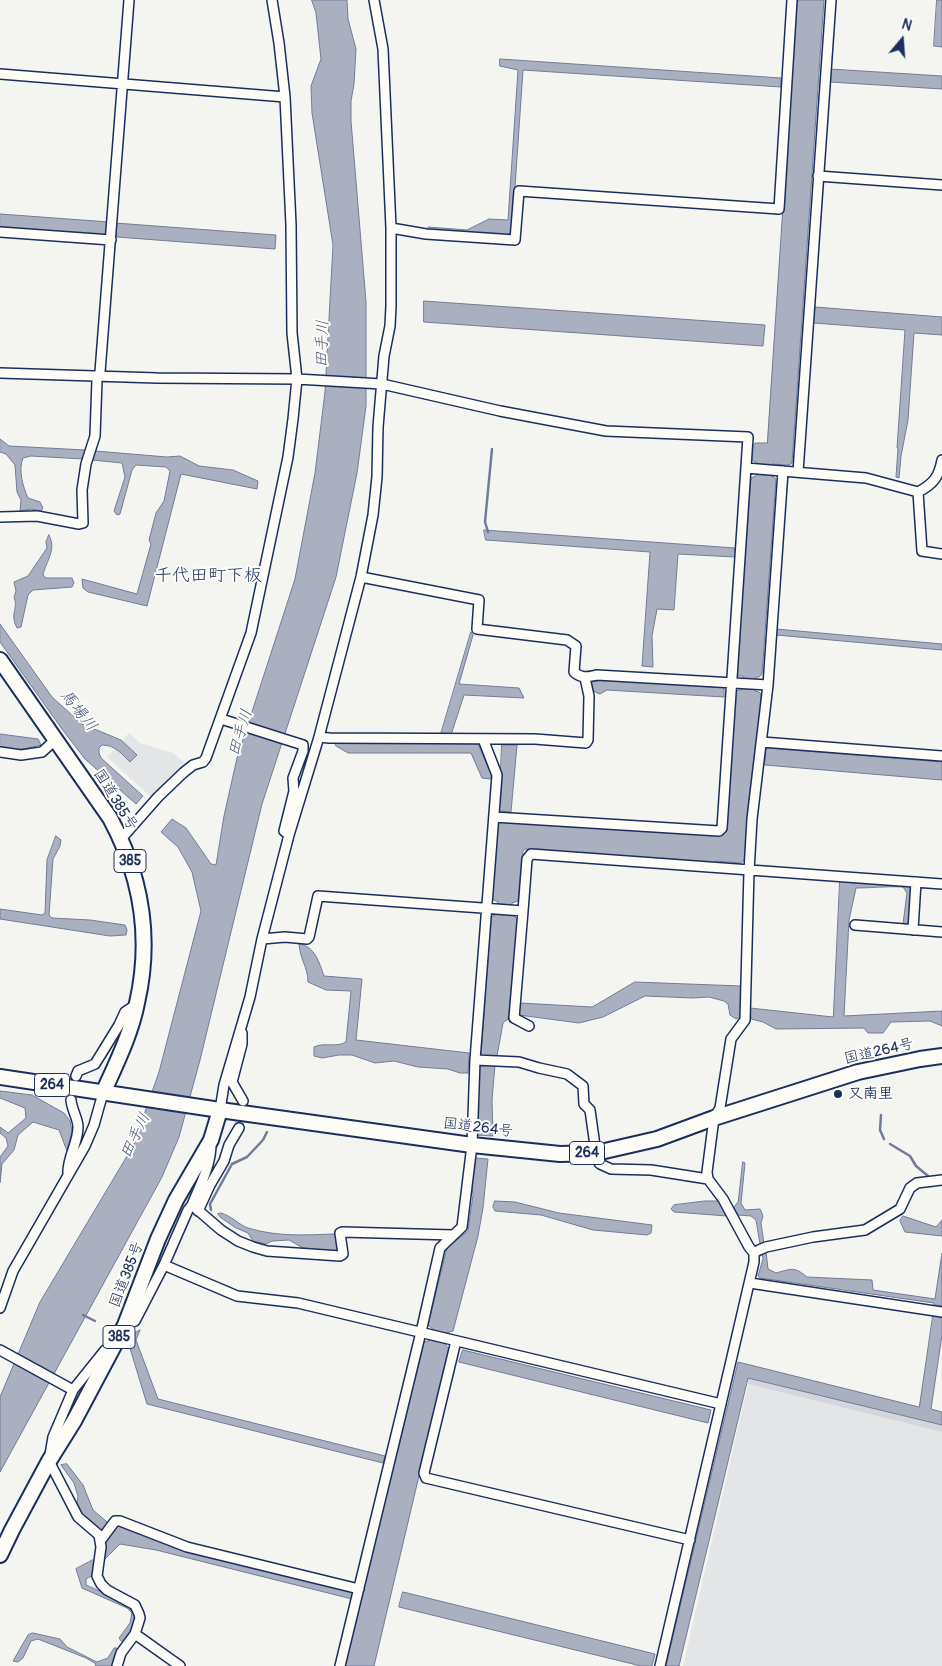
<!DOCTYPE html>
<html>
<head>
<meta charset="utf-8">
<style>
  body { margin:0 }
  #map { position:relative; width:942px; height:1666px; overflow:hidden; background:#f4f4f1; font-family:Pangolin,sans-serif }
  canvas { display:block }
  .north { position:absolute; left:877px; top:15px; width:50px; height:50px; -webkit-text-stroke:4px #fdfcf7; paint-order:stroke; rotate:18deg; font-size:14px; font-weight:700; line-height:20px; text-align:center; color:#1b2f5e }
  .north::after { content:''; display:block; margin:auto; width:18px; height:22px; background:#1b2f5e; clip-path:polygon(50% 0,100% 100%,50% 72%,0 100%) }
</style>
</head>
<body>
<div id="map">
<canvas width="942" height="1666"></canvas>
<div class="north">N</div>
</div>
<script>
const ctx = document.querySelector('canvas').getContext('2d');
ctx.lineJoin = 'round';
function paint(path, color) { ctx.fillStyle = color; ctx.fill(path, 'evenodd'); }
function trace(path, color, width, dash) { ctx.strokeStyle = color; ctx.lineWidth = width; ctx.lineCap = dash ? 'butt' : 'round'; ctx.setLineDash(dash || []); ctx.stroke(path); }
function write(font, color, halo, rows, align = 'center') {
  ctx.font = font + ' Pangolin,"Klee One",sans-serif'; ctx.lineWidth = 4; ctx.setLineDash([]); ctx.textBaseline = 'middle'; ctx.strokeStyle = halo; ctx.fillStyle = color; for (const [text, x, y, turn = 0] of rows) {
    ctx.save(); ctx.translate(x, y); ctx.rotate((+turn || 0) * Math.PI / 180); ctx.textAlign = isNaN(turn) ? turn : align; if (halo) ctx.strokeText(text, 0, 0); ctx.fillText(text, 0, 0); ctx.restore();
  }
}
paint(new Path2D(`
  M129,733l11,10 33,10 12,10 -33,35 -45,-41z
  M748,1384l194,48v234h-259z`), '#e4e5e6');
paint(new Path2D(`
  M748,1377l194,48v7l-194,-48z`), '#d4d6db');
const water = new Path2D(`
  M312,0h35l1,19 8,30 -2,35 -3,17v20l15,181v104l-9,67 -21,104 -74,227 -62,256 -21,77 -17,40 -162,295v-75l40,-95 93,-156 26,-74 42,-161 -9,-39 -14,-25 -17,-15 11,-13 14,9 25,36 5,1 8,-49 13,-58 58,-179 20,-106 10,-81 8,-147 -21,-132 -1,-27 10,-27 -5,-46z
  M797,0h27l-32,463 -3,2 -17,-1 -1,12 3,1 2,2 -14,195 -3,3h-3l-1,14 4,1 2,2c-2,56 -16,109 -16,165l-4,4 -25,-2 -1,3 -190,-15 -2,2 -5,50 -6,2 -1,12 3,1 3,3v11l-8,81 -1,8 -5,4 -6,33 -4,3 2,6 -3,35 1,36 -16,-1c1,-21 -3,-59 6,-77l-2,-2 9,-129 1,-10 6,-3 1,-12 -6,-3v-10l5,-64 3,-4 223,14 2,-2 10,-140 3,-3h4l1,-14h-5l-2,-3 15,-195 5,-2 1,-13 -5,-3 1,-14 2,-3h12z
  M937,0h5v47l-8,-1z
  M500,59l281,19v9l-258,-17 -11,161 -5,4 -79,-5v-3l39,3 22,-11 19,1 10,-150 -18,-4z
  M830,69l112,7v13l-112,-7z
  M0,214l109,8 -3,14 -106,-8z
  M115,223l161,12 -1,14 -158,-12z
  M424,301l341,24 -2,21 -339,-24z
  M815,307l127,10v18l-28,-2 -6,87 -7,36 -2,22 -3,-1 2,-29h-1l8,-118 -91,-7z
  M0,439l9,7 76,4 -2,9 -52,-3 -8,2c-5,12 0,29 5,40l12,4 3,6 -2,3 -10,-2 -11,2 1,-11 -4,-8 -2,-27 -9,-11 -6,-2z
  M95,451l72,6 13,-1 19,10 34,4 25,11 -1,8 -76,-15 -34,132 -59,-14 -5,-4 -1,-9 55,15 14,-50 -2,-4 7,-27 8,-12 6,-30 -4,-4 -30,-2 -4,5 -12,44 -3,1 -3,-4 11,-34 -3,-14 -30,-3z
  M484,530l251,18v9l-57,-3 -4,56 -17,-1 -5,27 1,31 -11,-1 8,-114 -164,-12z
  M49,535c8,15 -3,26 -6,40l3,3h26l2,5 -2,4 -39,3 -5,5 -7,32 -4,1c-8,-15 2,-18 -3,-31l2,-6 -2,-9 14,-6 19,-28 -1,-6z
  M0,624l52,73 30,27 39,16 16,15 -7,7c-8,-8 -15,-17 -28,-17l-3,3v5l2,5 42,38 -7,8 -51,-45 -23,-30 -62,-87z
  M776,629l166,15v6l-166,-15z
  M471,632l2,3 -14,49 60,4 5,10 -60,-3 -13,40 -10,-1z
  M601,680l123,7v10l-117,-7 -7,4 -7,-3 -2,-8z
  M0,734l38,5 3,6 -22,5 -19,-3z
  M335,742l143,2 14,32 -1,3 -9,-1 -11,-25h-123l-12,-7z
  M502,745h15l-6,67 -12,-1z
  M767,748l175,14v18l-177,-15z
  M56,836l5,4 -1,6 -7,13 -4,56 3,3 38,2 35,5 2,5 -1,5 -16,1 -110,-17v-10l42,6 3,-2 2,-53z
  M840,881l68,3 3,5 -2,34 -3,2 -3,-1 4,-31 -4,-6c-16,-1 -31,1 -47,1l-7,32 -5,96 98,-5v15l-12,-5 -39,1 -8,11h-15l-4,-5 -88,1 -13,-7 -12,-3 -1,-11 83,9z
  M299,944c16,2 20,18 25,32l38,3 -6,61 113,13 -1,20h-8l-12,-4 -30,-2 -24,-6 -19,2 -23,-8h-13l-17,3 -8,-2v-9c10,-5 22,1 32,-5l5,-51 -25,-1 -18,-8c0,-15 -8,-22 -9,-38z
  M635,982l106,4v31l-5,2 -6,-4 -2,-11 -4,-3 -15,-4 -16,1 -48,-2 -42,21 -24,6 -60,-8 1,-12 72,4z
  M0,1091l32,4 32,18 6,8 2,10 -5,20 -8,-21 -26,-8 -15,13 -4,15 -12,14 -2,19v-26l8,-11 -2,-8 -6,-5v-6l8,6 18,-15 -1,-10 -25,-10z
  M476,1158l12,1 -5,49 -5,28 -25,95 -7,2 -2,10 5,6 -75,317h-29l79,-324 7,-2 3,-10 -6,-5 19,-77 21,-17 5,-36 -1,-13z
  M743,1162l2,1 -4,40 4,7 15,-1 3,7 -2,7 3,21h-4l-4,-24 -5,-4 -13,-1 -4,-8 4,-5z
  M495,1201l20,1 44,11 93,12 -1,8 -4,2 -54,-5 -52,-15 -46,-4 -2,-4z
  M705,1201h14l8,15 -53,-4 -3,-3 3,-4z
  M221,1213c11,3 18,12 27,15 30,9 56,7 86,6l3,3 1,10 -3,4 -32,-3 -14,-8 -17,1 -6,3 -13,-3 -5,-8 -12,-5 -16,-11 -2,-3z
  M903,1216l33,11 6,-7v16l-37,-4 -5,-11z
  M762,1251h4l2,18 8,4c15,-4 18,-7 31,4l65,3 1,10 62,9 7,-46v53l-8,-1v-2l-174,-25 -2,-2 5,-17z
  M933,1316l9,1v18l-11,74 11,3v13l-194,-47 -69,288h-13l72,-304 181,45z
  M140,1330l-4,10 22,59 227,57 -2,7 -236,-59 -18,-59 3,-10z
  M463,1350l248,60 -3,13 -249,-61z
  M67,1464l16,21 10,25 14,12 -2,6 -5,2 -17,-14 -6,-12 1,-8 -4,-13 -13,-18z
  M120,1526l234,65 -2,8 -196,-49 -36,-6 -16,16 -2,-2 4,-16 10,-15z
  M93,1560l2,3 -2,12 -7,4v6c10,4 19,9 29,14 24,12 26,20 9,43l-3,-1 -2,-3 11,-15 2,-10 -5,-5 -45,-20 -6,-19z
  M403,1592l252,62 -3,12h-11l-242,-59z
  M33,1633l27,6 7,8 30,15 11,-4 6,-10h3l1,4 -6,14h-17l1,-2 -10,-6 -48,-19 -7,2 -8,17 -5,4 -5,-1 15,-26z`);
paint(water, '#aab0bf');
trace(water, '#717c98', 1);
trace(new Path2D(`
  M488,532l-3,-10 7,-73
  M881,1115l-1,15 4,9
  M890,1144l20,12 6,10 12,10
  M211,1210l-1,-6 22,-40 15,-7 16,-17 4,-8
  M83,1315l12,6`), '#717c98', 2.5);
trace(new Path2D(`
  M239,1128l4,-27`), '#c9cdd4', 9, [9, 4.5]);
const minor = new Path2D(`
  M0,74l285,23
  M818,176l124,9
  M391,228l35,6 89,6 4,-49 260,18 13,-209
  M0,232l111,8
  M0,373l157,5 140,1 85,5 118,27 106,20 142,6 -26,391 -3,3 -225,-14
  M746,468l120,10 52,14c16,-8 21,-16 24,-32
  M798,472l33,-472
  M918,492l4,59 20,3
  M0,517l37,-1 42,8 4,-1 -1,-33 4,-26 9,-28 2,-56 3,-8 29,-372
  M361,577l118,23 -2,29 90,11 9,6 -2,26c8,7 13,5 23,3l171,10
  M221,719l82,26v6l-10,27 1,13 -10,40 5,4
  M319,737l10,1 206,1 51,4 2,-3 1,-44 -4,-18
  M762,742l180,14
  M0,752l21,3 21,-3 13,-12
  M121,839l37,-42 25,-24 10,-8 10,-3 3,-4 45,-125 37,-176 5,-38 4,-40 -5,-46 -1,-108 -6,-128 -6,-54 -7,-43
  M523,911l-9,107 15,8
  M855,925l87,7
  M913,930l3,-48
  M262,939l23,-2 22,2 2,-2 9,-41 205,15 4,-52 4,-5 411,30
  M242,1033v11l-10,38 11,19
  M475,1060l44,2 20,6 28,6 16,12 1,18 6,6 6,43 1,7 3,4 11,5 40,1 57,9
  M76,1076l2,-5 17,-7 24,-39 6,-13 12,-8
  M220,1110l4,-25 26,-88 12,-58 27,-104 30,-98 42,-160 12,-62 4,-38 1,-50 6,-71 6,-30 1,-20v-78l-8,-179 -9,-49
  M68,1174c-1,-17 10,-30 10,-47 0,-9 -6,-16 -7,-27
  M192,1205c8,-20 19,-39 19,-61
  M198,1211l12,-26 14,-24 5,-16 10,-17
  M754,1253l5,-3 7,-3 47,-10 52,-7 35,-21 10,-21 7,-5 25,-3
  M164,1265l24,-55 4,-5 29,25 17,11 15,6 14,4 73,5 3,-2 -3,-21 2,-1 111,3
  M750,1283l192,29
  M0,1308l13,-37 72,-125 9,-21 9,-32
  M125,1325l10,-4 29,-56 73,31 61,7 423,101
  M456,1341l-32,132 2,5 264,62
  M111,1347l-6,3 -32,40 -20,47 -4,24 29,56 21,18 2,12 -4,29 4,8 6,6 28,15 4,9 1,4 -5,16 -14,19 -4,13
  M0,1350l73,40
  M101,1540l14,-19h5l67,26 172,42
  M135,1634l45,32
  M340,1666l81,-334 19,-84 22,-21 10,-82 3,-85 22,-285 -14,-36
  M660,1666l94,-404v-9l-5,-6 -26,-48 -15,-20 -1,-7 7,-54 6,-10 11,-69 14,-19 4,-149 3,-52 16,-134 15,-214`);
const trunk = new Path2D(`
  M0,660l110,158c32,59 42,119 27,185 -6,31 -21,61 -34,90
  M0,1077l220,33 252,35 88,9 36,-1 61,-14 57,-21 144,-46 62,-13 22,-3
  M0,1555l12,-25 37,-69 25,-40 51,-96 33,-86 18,-39 35,-60 9,-30`);
trace(minor, '#1b2f5e', 12);
trace(trunk, '#1b2f5e', 18);
trace(minor, '#fdfcf7', 9);
trace(trunk, '#fdfcf7', 14);
for (const [x, y, r, color] of [
  [838,1094,5,"#1b2f5e"]
]) { const dot = new Path2D(); dot.arc(x, y, r, 0, 2 * Math.PI); ctx.fillStyle = color; ctx.fill(dot); trace(dot, '#fdfcf7', 2); }
for (const [x, y, w] of [
  [130,861,32],
  [52,1085,35],
  [587,1153,35],
  [119,1337,32]
]) { const box = new Path2D(); box.roundRect(x - w / 2, y - 11.5, w, 23, 4); ctx.fillStyle = '#fdfcf7'; ctx.fill(box); trace(box, '#1b2f5e', 1); }
write('bold 14px', '#1b2f5e', null, [
  ["385",130,861],
  ["264",52,1085],
  ["264",587,1153],
  ["385",119,1337]
]);
write('15px', '#1b2f5e', '#fdfcf7', [
  ["国道385号",115,800,58],
  ["国道264号",879,1052,-13],
  ["国道264号",478,1128,7],
  ["国道385号",127,1275,-69]
]);
write('bold 15px', '#1b2f5e', '#fdfcf7', [
  ["又南里",848,1094]
], 'left');
write('italic 16px', '#46567b', '#fdfcf7', [
  ["田手川",323,344,-89],
  ["馬場川",78,711,51],
  ["田手川",241,733,-73],
  ["田手川",136,1136,-64]
]);
write('18px', '#1b2f5e', '#fdfcf7', [
  ["千代田町下板",208,576]
]);
</script>
</body>
</html>
